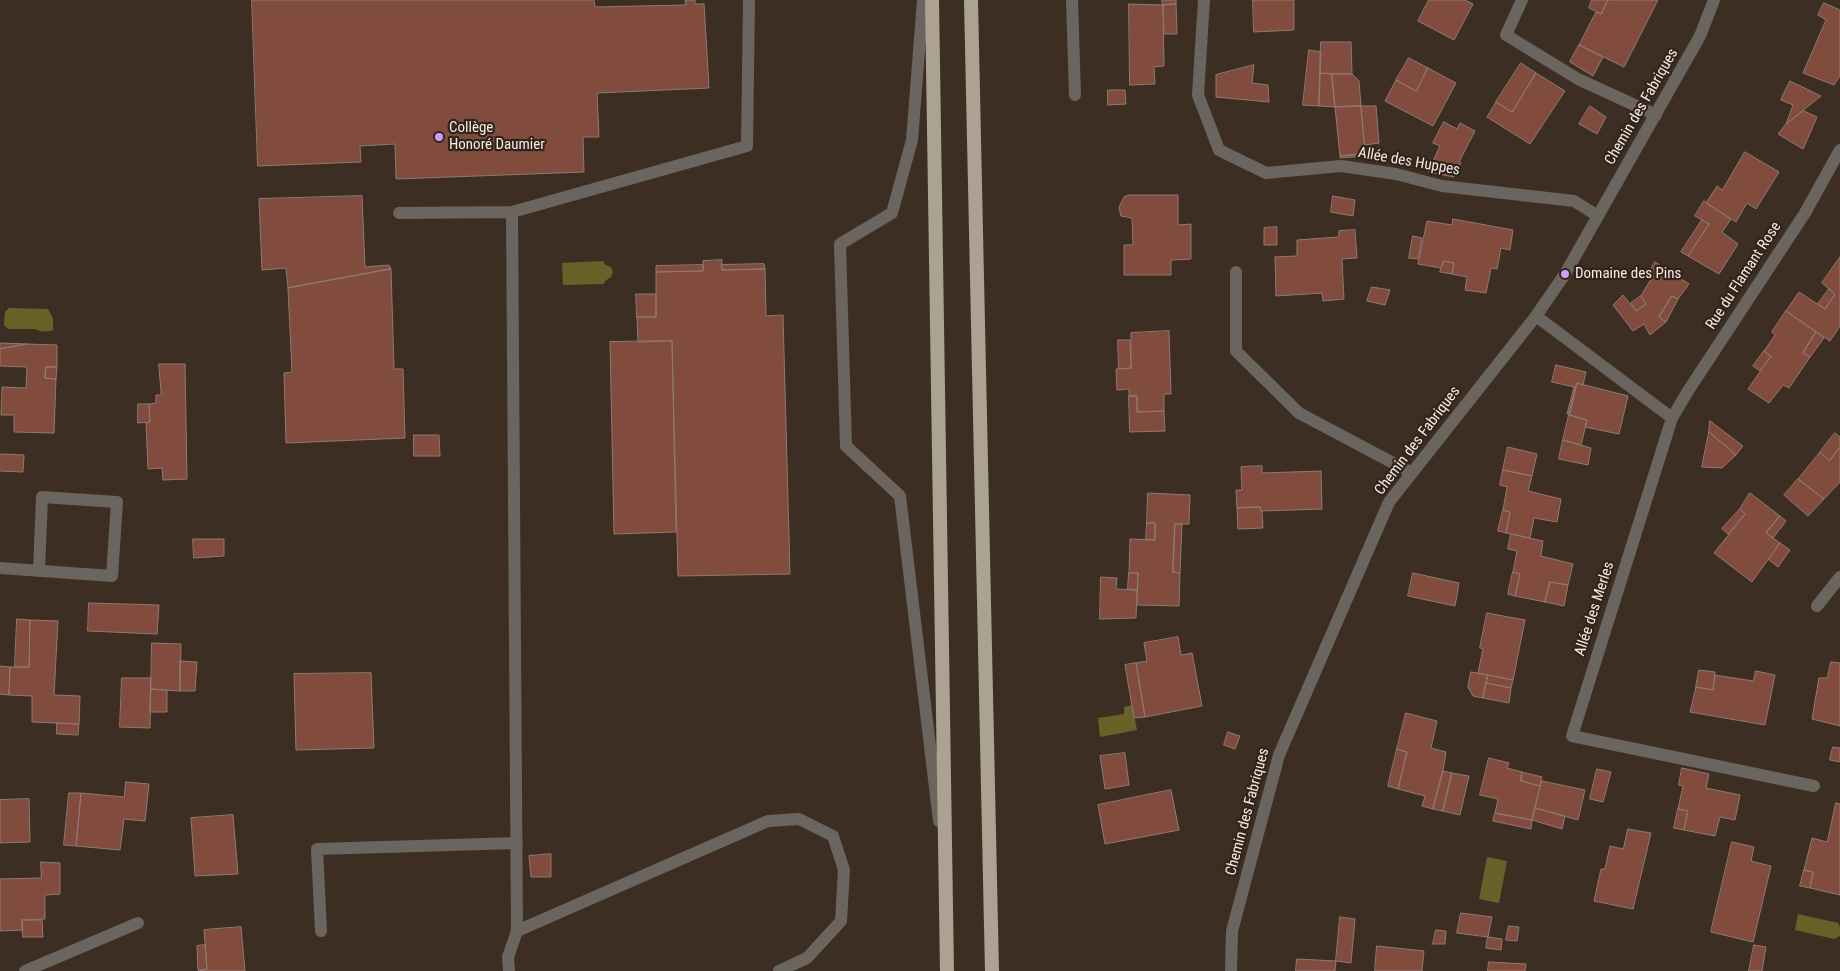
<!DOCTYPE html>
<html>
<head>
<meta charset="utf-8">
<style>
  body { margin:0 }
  canvas { display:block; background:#3d2e23 }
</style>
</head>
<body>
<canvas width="1840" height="971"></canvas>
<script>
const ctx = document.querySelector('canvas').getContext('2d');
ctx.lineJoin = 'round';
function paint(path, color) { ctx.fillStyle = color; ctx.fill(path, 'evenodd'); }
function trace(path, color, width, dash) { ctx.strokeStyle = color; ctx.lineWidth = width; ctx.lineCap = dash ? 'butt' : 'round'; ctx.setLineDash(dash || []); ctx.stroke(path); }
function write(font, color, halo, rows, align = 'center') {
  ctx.font = font + ' "Roboto Condensed",sans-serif'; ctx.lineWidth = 4.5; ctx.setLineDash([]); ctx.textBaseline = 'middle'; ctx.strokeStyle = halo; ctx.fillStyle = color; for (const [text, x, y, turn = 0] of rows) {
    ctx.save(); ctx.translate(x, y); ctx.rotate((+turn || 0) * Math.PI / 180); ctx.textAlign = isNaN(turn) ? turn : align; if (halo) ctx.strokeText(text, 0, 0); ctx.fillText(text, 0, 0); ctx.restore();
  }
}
paint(new Path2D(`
  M604,261v3l7,3 2,5 -2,5 -6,4 -1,3 -41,1 -1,-22z
  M9,308l39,1 5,9v12c-5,2 -13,2 -18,-1h-27l-4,-4 1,-13z
  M1132,705l5,25 -37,7 -2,-19 26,-4v-7z
  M1487,857l20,4 -8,42 -20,-4z
  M1798,914l40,9 2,4v9l-6,3 -39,-9z`), '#6a6129');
const building = new Path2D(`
  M252,0h342l1,7 91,-2 -1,-5h10v4h9l5,84 -112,5 2,44h-16l1,35 -188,7 -1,-35 -35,2 1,16 -103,4z
  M1162,0h14v4l-13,1z
  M1253,0h41v30l-40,2z
  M1429,0h36l8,4 -19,36 -36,-19z
  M1592,0h16l-7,14 -12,-6z
  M1608,0h50l-34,67 -45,-22 17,-33 5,2z
  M1824,3l16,7v66l-6,9 -31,-12 23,-53 -8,-5z
  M1129,4l34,1 1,61 -10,1 1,17 -25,1z
  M1176,4l1,30h-13l-1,-29z
  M1321,42h30l1,32 -32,-1z
  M1579,45l24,12 -10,19 -23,-14z
  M1309,50l12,2 -2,54 -16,-1z
  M1409,58l19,10 -12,23 -20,-11z
  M1521,63l15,10 -24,39 -16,-10z
  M1254,65l-2,18 16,2 1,17 -53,-5v-22z
  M1428,68l28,15 -23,43 -48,-25 11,-21 20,11z
  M1320,73l12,1 3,33 -16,-1z
  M1536,73l29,18 -35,53 -43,-27 9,-15 16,10z
  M1332,74h20l7,7 2,25 -26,1z
  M1790,81l31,15 -35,28 7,-19 -12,-5z
  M1108,90h17l1,14 -18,1z
  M1361,106h15l3,37 -14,2z
  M1361,106l4,48 -25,2 -5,-49z
  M1590,106l16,11 -9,17 -18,-10z
  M1804,111l13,6 -14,32 -25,-15 8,-10z
  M1444,122l13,7 3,-6 15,8 -16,31 2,1 -7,14 -26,-5 12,-26 -7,-3z
  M1745,152l34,20 -23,37 -9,-6 -11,19 -30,-19 11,-17 5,4z
  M1365,154v2l-25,2v-2z
  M1130,195h48v30l13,-1v35l-20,1v15h-47v-30h9l-1,-27 -11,-2 -2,-9 5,-10z
  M362,196l3,71 24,-2 2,4 -103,19 -2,-20 -24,2 -3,-71z
  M1333,196l22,4 -2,16 -22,-4z
  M1704,201l27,18 -9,13 16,12 -19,30 -31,-18 21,-32 -14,-8z
  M1453,219l60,11 -3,20 -9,-2 -4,21 -6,-1 -5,25 -21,-3 2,-13 -15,-3 2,-11 -10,-2 -3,7 -23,-4 9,-43 25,4z
  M1702,220l7,4 -21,32 -7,-4z
  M1277,227v18h-13v-17z
  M1355,230l2,28 -15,1 2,40 -21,2 -1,-8 -46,3 -1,-39 22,-1v-16l42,-3v-6z
  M1413,236l9,2 -4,21 -9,-1z
  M1840,257v69l-10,15 -44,-30 13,-19 26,17 10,-15 -13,-11z
  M722,260v10l43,-1 1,47 17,-1 7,259 -112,2 -6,-235 -34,1 -1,-25h19v-45l47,-1v-10z
  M1444,261l10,2 -2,11 -12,-2z
  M1655,262l34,22 -11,15 -6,-3 -13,21 7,5 -16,13 -6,-11 -11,7 -20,-26 10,-10 13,16 10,-7 -5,-8 10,-17 -4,-3z
  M764,264l1,5 -43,1 -1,-5z
  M703,265v6l-47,1v-6z
  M391,269l3,100h9l2,69 -119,5 -2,-70 8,-1 -4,-84z
  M1372,287l18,3 -5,15 -18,-4z
  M1829,289l6,5 -10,15 -7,-5z
  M636,294h20v23h-19z
  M1641,296l5,8 -10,7 -5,-8z
  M1672,296l6,3 -12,23 -7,-5z
  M1786,311l30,21 -13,21 7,4 -21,31 -6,-3 -14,18 -21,-14 23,-33 -7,-5 11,-16 -3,-3z
  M1169,331l2,63h-7v17l-27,1v-16h-8v-7l-12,1 -1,-21 15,-1v-35z
  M1816,332l8,6 -14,19 -7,-4z
  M1118,340h12l1,28 -12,1z
  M672,341l4,191 -62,2 -4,-192z
  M0,343l27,1 -27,5z
  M27,344l30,1v22h-11l-1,11 11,1 -2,54 -40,-1v-17h-13l1,-28 24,1 1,-21 -27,-1v-17z
  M1764,351l7,5 -11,15 -7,-5z
  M159,364h26l2,115 -24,1 -1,-12 -14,1 -2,-46 4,-1 -1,-18 7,-1v-8h5z
  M1556,365l30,7 -3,13 -6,-2 -7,31h-3l7,-27 -22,-5z
  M46,367h11l-1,12 -11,-1z
  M1577,383l51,13 -9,38 -34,-7 2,-7 -18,-5z
  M1129,396h8v16l27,-1 1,20 -35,1z
  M138,404h11l1,18 -12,1z
  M1569,415l18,5 -6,25 -18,-5z
  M1710,421l33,25 -7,9 -27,-23z
  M1709,432l27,23 -14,13 -20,-1z
  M1835,433l5,4v10l-11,14 -9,-9z
  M414,435h25l1,21h-26z
  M1563,440l28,8 -3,17 -29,-6z
  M1508,447l29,7 -5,22 -29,-6z
  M1840,447v35l-16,17 -26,-20 22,-27 9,9z
  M0,454l24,1 -1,17 -23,-1z
  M1262,466v7l59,-2 1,38 -61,2 -1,-4 -23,1 -1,-18h6l-1,-23z
  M1503,470l29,6 -4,15 33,8 -4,23 -23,-4 -4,20 -24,-5 4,-21 -7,-2 4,-23 -7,-2z
  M1798,479l26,20 -16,17 -24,-21z
  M1148,493l42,2 -1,29h-14l-2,48 7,1 -1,33 -42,-1 1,-32h-9l1,-34 25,1v-17h-8z
  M1750,493l30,23 -14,17 14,10 -28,39 -38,-29 31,-39 -5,-5z
  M1260,507l1,4h1l1,17 -25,1 -1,-21z
  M1740,509l5,5 -17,20 -6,-5z
  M1503,510l7,2 -4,21 -8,-2z
  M1780,516l6,5 -13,17 -7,-5z
  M1147,523h8v17h-9z
  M1175,524h7l-2,49 -7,-1z
  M1511,534l32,7 -2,15 32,8 -5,21 -18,-3 -5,20 -30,-6 5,-22 -7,-2 4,-21 -9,-2z
  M193,539h31v17l-30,2z
  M1780,543l10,7 -12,17 -9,-7z
  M1513,572l7,2 -5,22 -7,-2z
  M1129,573h9l-1,17 -9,-1z
  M1413,573l46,10 -4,23 -47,-10z
  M1101,577l16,1 -1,11 21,1 -1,28 -36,1z
  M1550,582l18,3 -4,21 -19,-4z
  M89,603l70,2 -2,29 -69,-3z
  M1487,613l38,7 -12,60 -35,-7 5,-24 -3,-1z
  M17,619l13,1 -1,47h-14z
  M30,620l28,1 -4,74 26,1 -1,28 -47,-2v-26l-23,-1 1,-28h19z
  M1178,637l3,18 11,-2 10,53 -57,11 -9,-54 11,-2 -3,-18z
  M152,643l29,1 -1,47 -29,-2z
  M180,661l17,1 -2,29h-15z
  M1831,662l9,1v63l-28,-7 7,-41h8z
  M1136,663l9,54 -11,1 -9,-53z
  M0,666l10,1 -1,28 -9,-1z
  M1699,670l16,2 -2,18 -17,-3z
  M1756,671l19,4 -10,50 -75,-13 6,-25 17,3 2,-15 38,6z
  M1471,672l17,3 -5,23 -10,-2 -5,-9z
  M371,673l3,75 -78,2 -2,-76z
  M1488,675l25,5 -2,8 -25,-5z
  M122,678h29l-1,50 -30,-1z
  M1486,683l25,5 -2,15 -26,-5z
  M151,689l16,1v22h-17z
  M1406,713l31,8 -6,27 15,4 -3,19 -10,38 -11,-3 3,-10 -27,-7 9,-37 -10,-3z
  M57,723l22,1 -1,11 -21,-1z
  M1228,732l12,4 -5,13 -11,-4z
  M1833,747l7,1v14l-10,-2z
  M1397,749l10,3 -9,37 -10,-3z
  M1125,753l4,32 -24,4 -5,-33z
  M1489,758l20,5 -2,5 15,4 -1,9 19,5 -8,34 -37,-7 3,-14 -18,-4z
  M1682,768l27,6 -3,14 34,7 -5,25 -15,-3 -5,19 -31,-6 4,-19 -10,-2 5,-23 -4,-1z
  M1597,769l14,3 -8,30 -13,-3z
  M1443,771l9,2 -9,38 -10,-2z
  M1522,772l20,5 -2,9 -19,-5z
  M1452,773l17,3 -9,39 -17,-4z
  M1542,781l43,9 -7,30 -43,-12z
  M126,782l23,2 -4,37 -21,-2 -4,31 -44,-4 5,-53 43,4z
  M1171,790l8,40 -74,14 -7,-39z
  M69,793h12l-5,53 -12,-1z
  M29,799l1,43 -30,1v-43z
  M1836,803l4,1v91l-30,-7 3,-16 -9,-2 8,-32 15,4z
  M1535,808l30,8 -3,13 -30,-9z
  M1678,809l10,2 -4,19 -10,-2z
  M1495,813l37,7 -1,9 -38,-8z
  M233,815l5,59 -43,2 -4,-58z
  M1628,829l23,4 -18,76 -39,-8 7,-32h4l5,-23 13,3z
  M1732,842l22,5 -3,14 20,5 -18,76 -42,-10z
  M551,854v23h-20l-2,-21z
  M41,862l19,1v31l-15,1v24l-23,1 1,10 -23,1v-52l41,-1z
  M1804,870l9,2 -3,16 -10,-2z
  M1461,913l31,4 -4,20 -31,-4z
  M1340,917l15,2 -4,44 -15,-2z
  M22,920h20l1,17h-20z
  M1509,926l10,1 -2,14 -11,-1z
  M241,927l4,44h-47l9,-2 -3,-39z
  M1436,930l10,1 -1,13h-12z
  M1488,937l14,2 -1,11 -15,-2z
  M205,945l2,24 -9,1 -1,-24z
  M1754,945l12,2 -4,24h-13z
  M1377,946l47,5 -2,20h-47z
  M1297,959l39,2 -1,10h-39z
  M1489,962l37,2 -1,7h-37z`);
paint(building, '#814c3d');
trace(building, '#8e7973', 1);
trace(new Path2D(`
  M923,0l-11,140 -20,73 -52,31 6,202 54,50 39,325
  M399,213l113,-1
  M321,931l-4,-82 200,-6
  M517,931l-5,-719 235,-66 2,-146
  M509,971l-1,-14 9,-26 251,-110 31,-2 34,17 11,34 -3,51 -34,37 -28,13`), '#6a655e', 12);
trace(new Path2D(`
  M1072,0l3,95
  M1204,0l-6,95 21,55 47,23 75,-7 55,8 46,12 132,15 24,15
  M1522,0l-16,35 72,44 78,36
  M1236,272v79l63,62 113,60
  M1536,316l136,102 -100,318 242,50
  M1672,418l16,-27 117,-178 35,-63
  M0,568l112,8 5,-74 -75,-5 -3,74
  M1817,606l23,-29
  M25,971l113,-48`), '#6a655e', 12);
trace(new Path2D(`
  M1231,971l1,-40 47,-176 110,-253 147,-186 29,-42 135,-238 14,-36`), '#6a655e', 12);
trace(new Path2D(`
  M932,0l15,971
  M971,0l21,971`), '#aca292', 14);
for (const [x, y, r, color] of [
  [439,137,5,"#d29cfd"],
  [1565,274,5,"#d29cfd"]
]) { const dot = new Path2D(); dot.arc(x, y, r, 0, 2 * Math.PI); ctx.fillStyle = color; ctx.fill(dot); trace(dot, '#32241a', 2); }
write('15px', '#f5ebe4', '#32241a', [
  ["Chemin des Fabriques",1642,107,-60],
  ["Allée des Huppes",1409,162,10],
  ["Rue du Flamant Rose",1744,276,-57],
  ["Chemin des Fabriques",1418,441,-53],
  ["Allée des Merles",1595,609,-72],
  ["Chemin des Fabriques",1248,812,-75]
]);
write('15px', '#f5ebe4', '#32241a', [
  ["Collège",449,128],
  ["Honoré Daumier",449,145],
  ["Domaine des Pins",1575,274]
], 'left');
</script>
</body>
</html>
